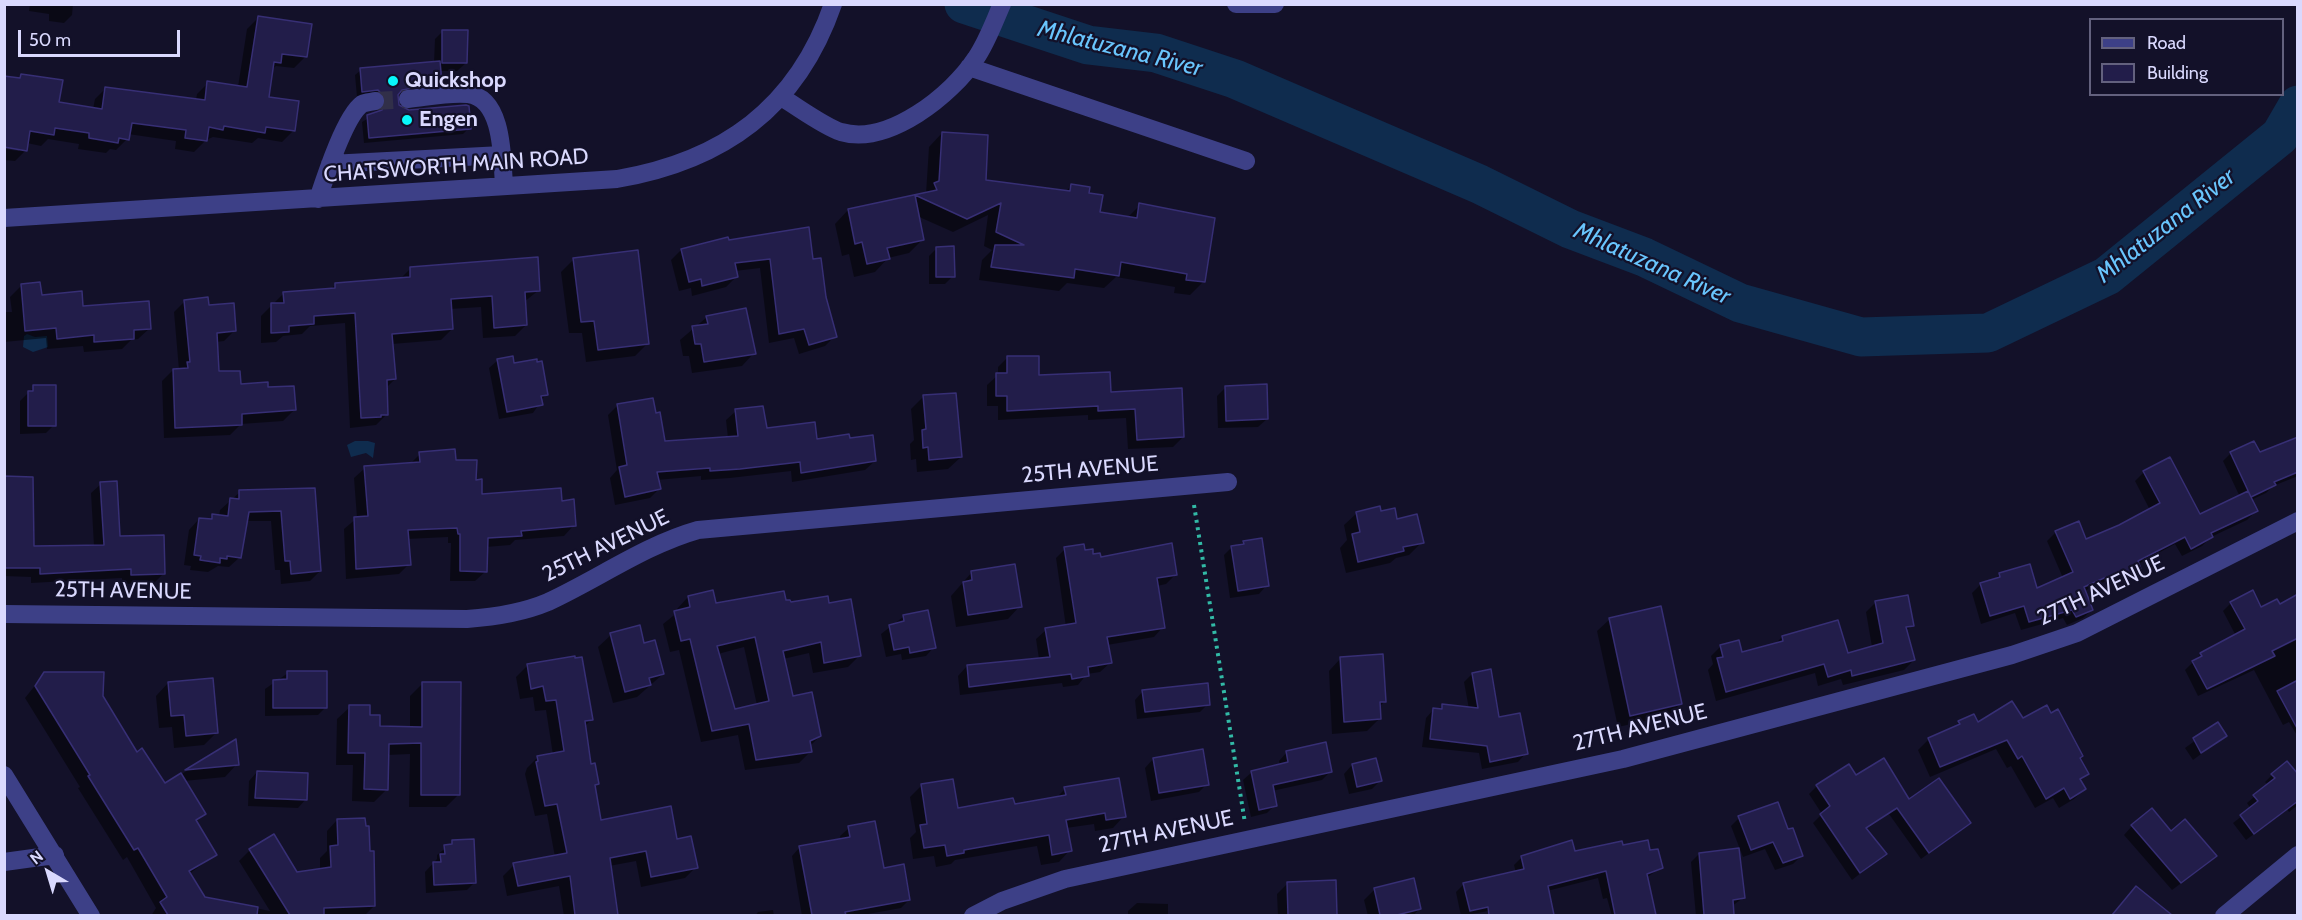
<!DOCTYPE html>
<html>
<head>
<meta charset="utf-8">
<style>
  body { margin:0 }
  #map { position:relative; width:2302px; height:920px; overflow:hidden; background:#131129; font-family:Cabin,sans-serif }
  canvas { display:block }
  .frame { position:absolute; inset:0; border:6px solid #dad9fe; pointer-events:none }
  .legend { position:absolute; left:2089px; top:18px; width:195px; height:78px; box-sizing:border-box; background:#131129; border:2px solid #63617e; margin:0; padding:8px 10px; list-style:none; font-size:18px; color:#dad9fe }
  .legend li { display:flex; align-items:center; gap:12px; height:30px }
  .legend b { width:30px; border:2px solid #63617e }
  .north { position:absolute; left:18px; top:842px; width:60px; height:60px; -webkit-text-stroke:4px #131129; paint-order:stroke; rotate:322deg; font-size:16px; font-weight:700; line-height:24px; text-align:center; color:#dad9fe }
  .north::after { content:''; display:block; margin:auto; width:21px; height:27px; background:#dad9fe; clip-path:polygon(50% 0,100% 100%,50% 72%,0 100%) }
  .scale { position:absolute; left:18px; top:30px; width:162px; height:27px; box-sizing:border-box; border:3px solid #dad9fe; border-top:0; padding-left:8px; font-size:18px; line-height:21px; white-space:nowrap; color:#dad9fe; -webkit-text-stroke:4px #131129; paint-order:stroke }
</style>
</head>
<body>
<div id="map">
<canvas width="2302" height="920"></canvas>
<div class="frame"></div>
<ul class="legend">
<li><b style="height:8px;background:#3d4087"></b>Road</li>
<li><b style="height:16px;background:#221d4a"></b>Building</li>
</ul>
<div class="north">N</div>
<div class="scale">50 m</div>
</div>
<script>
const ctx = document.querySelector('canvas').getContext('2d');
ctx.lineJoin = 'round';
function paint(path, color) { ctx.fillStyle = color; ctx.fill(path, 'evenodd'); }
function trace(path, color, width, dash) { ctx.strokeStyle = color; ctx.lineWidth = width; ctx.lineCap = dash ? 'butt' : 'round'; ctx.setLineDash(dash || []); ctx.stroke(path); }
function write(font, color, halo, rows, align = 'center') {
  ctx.font = font + ' Cabin,sans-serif'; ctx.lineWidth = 4.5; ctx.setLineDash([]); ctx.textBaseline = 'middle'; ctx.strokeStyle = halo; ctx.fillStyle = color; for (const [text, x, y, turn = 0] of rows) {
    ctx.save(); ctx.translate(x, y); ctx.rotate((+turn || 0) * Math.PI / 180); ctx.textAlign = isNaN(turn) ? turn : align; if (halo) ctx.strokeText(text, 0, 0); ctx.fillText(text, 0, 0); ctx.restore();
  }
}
paint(new Path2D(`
  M27,334l8,3 12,-1 1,11 -15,5 -10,-5 1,-11z
  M355,441h13l7,2 -2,15 -7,-5 -15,4 -4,-12z`), '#0f2c4e');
paint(new Path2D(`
  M30,4h43l-1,11 -8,8 -15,-2v-7l-20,-3z
  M258,18l47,39 -11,11 -18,-2 -5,4 -4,28 26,33 -11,11 -24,-4 -6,5 -39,-6 -7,3 -12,12 -19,-3 1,-8 -48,-7 -1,5 -11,11 -6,-1 -4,4 -28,-4 1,-5 -31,-5 -7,7 -14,-3 -1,7 -11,11 -11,-1v-11l15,2 -2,-72 4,-4 37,28 35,6 2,-10 11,-11 90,12 1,-6 11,-11 30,4 9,-58z
  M443,31l23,32 -9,8h-18l1,12 -5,5 -39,7 1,11 72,22 -6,6 -99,9 -2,-21 17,-10 2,-7 -24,-8 -2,-22 6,-5 73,-7 1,-24z
  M942,133l42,48 81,11 6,-6 16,8 11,19 29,5 13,-13 63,77 -13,13 -16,-2 1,-6 -59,-10 -12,11 -37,-5 -8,8 -80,-11 3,-20 10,-10 -8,-4 4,-31 -35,17 -36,-16 5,24 -13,13 -21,5 -13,14 -21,5 -5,-23 -7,2 -7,-32 13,-14 78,-16 3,-47z
  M728,242l83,19 24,75 -10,10 -26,8 -5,-16 -25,5 -9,-75 -25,3 1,6 -10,10 -34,9 -1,-8 -12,3 -8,-31 10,-10z
  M937,248l16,28 -8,8h-16v-28z
  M574,259l74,84 -13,13 -49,6 -4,-29h-13l-8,-61z
  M410,269l129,21 -15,12 2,23 -11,11 -32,2 -2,-31 -31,2 2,20 -11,11 -49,4 3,35 -9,9 1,26 -11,11 -26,3 -5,-105 -35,3 -8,8 -19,2 -7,6 -15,1v-27l23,-23 46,-3 5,-5 65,-6z
  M21,286l19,10 110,32 -12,11 -7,1 -9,9 -38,3 -1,-6 -36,3 -1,-11 -42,4v-30h8l-2,-15z
  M185,301l23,6 27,23 -11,11 -8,1 1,31 22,13 28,3 27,21 -11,11 -42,3 -11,11 -66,3 -2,-57 11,-11h6l-5,-58z
  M707,317l47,36 -12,13 -50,7 -3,-17h-6l-3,-16z
  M1008,357l29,20 72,17 71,-4 3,47 -10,10 -45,2 -2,-31 -38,2v-5l-90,5v-14h-11v-21l11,-10v-8z
  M498,360l15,4 33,30 -13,19 -34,6 -10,-51z
  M34,387l20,38 -8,8 -26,1v-33z
  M1226,387l41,32 -9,8 -40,1 -1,-32z
  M924,396l37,61 -13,12 -31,3 -1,-13 -5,1 -1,-16 4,-4 -3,-31z
  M617,406l47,37 64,-5 -2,-18 10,-9 30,19 49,10h33l27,21 -10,9 -73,12 -1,-11 -61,7 -29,2v-4l-44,4 2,9 -9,9 -35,7 -5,-27 7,-8 -9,-55z
  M2298,439v37l-25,10 -7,7 -15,7 5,11 -9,9 -36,17 -9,9 -20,10 -7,-12 -37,20 2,4 -20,15 -7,-5 -29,13 8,19 -9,8 -16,7 -4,-7 -42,12 -6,-17 -34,11 -9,-31 9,-9 12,-3 6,-6 37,15 27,-12 -16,-37 9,-9 30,9 64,-31 -15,-29 9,-9 56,43 40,-18 -17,-36 8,-8 28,1z
  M420,454l35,8 20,19 6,14 79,7 14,23 -10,11 -49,4 -5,5 -24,2v24l-11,10h-25l1,-38h-3v-6l-41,2 2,25 -10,10 -53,5 -2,-50 13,-11 -3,-40 11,-10 45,-4z
  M4,478l29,70 61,-2 -3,-53 10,-9 17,53 45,37 -9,9 -32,1v-6l-91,5v-6l-27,-1z
  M313,490l7,81 -10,10 -29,3 -1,-14h-5l-4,-49h-25l-6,36 -11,10 -11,-1 -10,6 -18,-2 1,-4 -7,-1 5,-35 10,-11 10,1 4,-4 6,1 1,-7 20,-18z
  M1357,513h23l16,8 26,21 -13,13 -13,3 -6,5 -44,10 -6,-25 7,-8 -3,-15z
  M1244,542l23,43 -8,9 -29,4 -6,-43 8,-8z
  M1065,549l111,25 -10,10 -9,2 6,41 -9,10 -47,8 3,18 -10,9 -13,2 -9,11 -15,2 -1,-4 -102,12 -2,-19 9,-10 72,-7 -3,-20 10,-9 20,-3 -10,-69z
  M972,572l48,34 -12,13 -52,8 -5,-31z
  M688,597l27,8 70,-3 43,3 31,51 -11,11 -35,6 -4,-20 -26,6 8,39 29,38 -10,10 1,5 -12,12 -54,7 -7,-35 -37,7 -22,-92 -9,2 -7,-28 15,-12 -1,-3zM744,647l13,58 -23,5 -16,-56z
  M1876,602l36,23 -6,6 8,29 -10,10 -61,15 -2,-6 -23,7 -3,-13 -99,28 -8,-31 5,-6 -2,-8 10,-10 20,7 34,-9 7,-7 64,18 26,-8 -6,-35z
  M2231,603l30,6 37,33v95l-9,-15 -6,3 -29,-55 -56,26 -13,-26 16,-16 35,-18 -13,-25z
  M903,617l31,30 -8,9 -24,4 -1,-6 -15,3 -5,-23z
  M1610,619l70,85 -12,12 -50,11 -21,-96z
  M611,635l32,10 20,29 -26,23 -24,6 -15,-56z
  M1341,658l44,43 -6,6v12l-12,12 -35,3 -3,-63z
  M581,659l10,61 -7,7 6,39 7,18 -3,3 6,35 76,19 20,26 -11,11 -44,9 -5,-26 -27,5 7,50h-52l-5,-30 -52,10 -4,-20 11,-11 41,-8 -8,-43 -12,2 -10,-42 2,-6 11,-11 15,-2 -7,-45 -11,1 -2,-14 -13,2 -4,-22 11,-11z
  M45,673l57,24 34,57 28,31 71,-44 2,23 -12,13 -41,4 20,33 -8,8 19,33 -26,19 15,24 66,13 -31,-50 11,-11 46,23 24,-3v-12l7,-7v-20l10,-11 37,86 -10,10h-213l5,-8 -29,-51 -4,3 -45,-72 2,-1 -55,-89z
  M288,673l38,34 -8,8 -53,1v-27z
  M1472,674l26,44 28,35 -8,9 -36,7 -3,-16 -57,-6 4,-29 8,-9 5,1 4,-4 26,3 -5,-27z
  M168,683l48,50 -12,12 -30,3 -2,-21 -13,1 -3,-32z
  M423,683l35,112 -12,12h-37l1,-53 -23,1v34l-13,13 -22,-1 1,-36h-17l1,-46 13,-12 18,9 10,11 32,1v-32z
  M1143,691l65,13 -8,8 -63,7 -2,-19z
  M2058,711l18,31 6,13 -3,4 8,15 -7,7 5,8 -11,10 -15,9 -6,-10 -18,10 -24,-42 -4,2 -11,-19 -66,28 -12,-27 11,-11 23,-9 7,-8 18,3 46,-5 28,-5z
  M2218,724l7,12 -32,24 -8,-12z
  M1287,752l43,20 -8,8 -50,11 3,14 -8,8 -16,4 -8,-37 9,-8 28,-6 -1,-5z
  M1153,759l54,25 -8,8 -48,9 -6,-33z
  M1352,765l28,16 -8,8 -23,5 -5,-20z
  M257,772l49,27 -8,9 -50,-2 1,-25z
  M2272,775l26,1v29l-9,7 -2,-3 -41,31 -13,-17 18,-14 -4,-6 21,-18 -3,-3z
  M1856,777l53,24 60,22 -48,36 -32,-45 -24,16 20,24 -33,26 -39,-57 9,-9 -13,-20 8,-8z
  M922,785l35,25 57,-4 42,-8 9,-9 59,27 -11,12 -18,3 -1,-7 -28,4 4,22 -11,12 -18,3 -4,-19 -82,14 -4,4 -15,3 -2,-11 -21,3 -3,-21 6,-6 -6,-35z
  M1739,818l48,13 15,24 -9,9 -18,6 -10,-21 -22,8 -12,-31z
  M2132,826l39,7 36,31 -35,26 -48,-55z
  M849,828l60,72 -8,8 -44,8h-55l-10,-60 8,-9 41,-7 -1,-4z
  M453,842l22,40 -8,8 -41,3 -1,-21 12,-13v-4z
  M1621,847l28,5 13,15 -16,11 9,38h-43l-5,-18 -4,1 -5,-21 -51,13 6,25h-29l-3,-11 -60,11 -5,-24 8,-8 52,-11 -2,-8 8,-8z
  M1699,854l44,44 -11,8 1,10h-37l-5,-54z
  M1334,882l2,34h-58l-1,-22 10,-10z
  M1375,889l44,20 -6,7h-45l-4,-16z
  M2128,896l34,13 -6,7h-44z
  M1137,903l31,1v12h-40v-5z
  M773,910l1,6h-19l3,-4z`), '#0007');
trace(new Path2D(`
  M964,4l124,41 68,8 79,26 244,105 91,45 74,28 96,46 121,34 127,-4 119,-57 173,-140 18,-31`), '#0f2c4e', 39);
const building = new Path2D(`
  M258,16l54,8 -5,33 -25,-3 -1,9 -7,-1 -5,35 30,4 -4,30 -29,-4 -1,6 -41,-7 -1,4 -14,-3 -2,14 -22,-3 1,-8 -54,-7 -3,17 -10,-2 -1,5 -29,-5v-5l-34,-5 -1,7 -24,-4 -3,20 -23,-4v-71l16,2 1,-4 42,6 -4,22 43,7 3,-22 100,13 2,-19 40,6z
  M442,30h26l-1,33h-25z
  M440,61l2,22 -40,7 -4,5 1,10 10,5 57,-5 3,1 2,23 -102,9 -2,-23 15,-5 4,-11 -8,-9 -16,2 -2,-24z
  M942,132l46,3 -2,45 84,11 1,-7 19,3 -1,6 14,2 -3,17 37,6 2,-15 76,15 -10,64 -19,-2 1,-6 -66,-12 -2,14 -44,-7 -1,9 -83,-11 4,-22h29l-28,-13 5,-29 -34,16 -52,-24 9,45 -37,8 3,11 -23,5 -5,-22 -7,2 -7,-35 89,-19 -3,-7 5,-2z
  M809,227l4,32 8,-1 5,39 11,40 -28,8 -5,-16 -25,5 -9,-75 -35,4 3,14 -36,9 -1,-7 -12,3 -8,-33 47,-12 1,3z
  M954,246l1,31h-19v-30z
  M638,250l11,94 -51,6 -4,-29 -13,1 -8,-64z
  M538,257l2,34 -15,1 2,33 -33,3 -2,-32 -41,3 2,30 -61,5 4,45 -9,1 1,35h-7v2l-20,1 -6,-105 -41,3v8l-25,2v6l-18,1v-30h13l-1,-11 52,-4v-5l75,-6v-10z
  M40,282l2,13 40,-4 1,15 66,-5 2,28 -17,1v9l-40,3v-7l-37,4 -1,-11 -31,3 -4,-47z
  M208,297l1,8 25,-2 2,28 -19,2 2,38h21l1,13 27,-2v5l26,-1 2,24 -54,4v11l-67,3 -2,-59 15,-1 -1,-6h3l-6,-62z
  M746,308l10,46 -52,8 -3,-18h-6l-3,-18 16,-2 -2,-8z
  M513,356l1,7 23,-4v3l5,-1 6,34 -7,1 2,9 -36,7 -10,-53z
  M1007,356h32v19l71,-3 1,20 71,-4 2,49 -47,3 -2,-31 -37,2v-5l-91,5v-15h-11v-23h11z
  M1267,384l1,35 -42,2 -1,-35z
  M33,385h23v41h-28v-35h5z
  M956,393l6,64 -33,3 -1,-13 -5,1 -1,-18 4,-1 -3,-34z
  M653,398l3,15 4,-1 5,29 73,-5 -3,-27 28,-3 4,22 48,-6 2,17 32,-5 1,4 23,-3 3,26 -75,12 -1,-11 -60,7 -30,2v-3l-53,4 4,17 -36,8 -6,-30 8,-2 -10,-61z
  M2298,437v35l-24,10 2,3 -25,12 -21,-45 24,-11 6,11z
  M455,449l1,11h21l-1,20 6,-1v15l79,-6 1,13 12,-2 2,27 -55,5 1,5 -34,2 -1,34 -27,-1v-37h-2l-1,-6 -49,2 3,35 -55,4 -2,-52 14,-1 -4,-50 56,-4 -1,-10z
  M2170,457l30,57 48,-23 10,20 -47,22 2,4 -22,12 -6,-12 -47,24 3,8 -12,6 -7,-5 -38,17 9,23 -17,7 -4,-7 -43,12 -5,-16 -34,10 -10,-33 20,-6 -1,-4 31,-9 7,24 36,-16 -18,-41 24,-10 7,18 33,-14 41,-22 -17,-32z
  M4,476l29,1 1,69 70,-1 -4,-63 17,-1 3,55 44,-1 1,39 -34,1v-6l-91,5v-6h-36z
  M315,488l6,83 -30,3 -1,-13h-5l-4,-50 -32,1 -8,46 -14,-2v3l-7,-1v5l-20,-3 1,-4 -7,-1 5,-37 13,1v-5l16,2 2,-18 9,1v-9z
  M1380,506l1,5 14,-3 2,11 20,-5 7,29 -21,4 1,4 -46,11 -6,-28 8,-2 -4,-20z
  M1262,538l7,48 -31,5 -7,-45 13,-2 -1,-3z
  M1172,543l5,32 -20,3 8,50 -58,9 5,26 -24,4 1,9 -17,3 -1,-5 -102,13 -2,-22 83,-8 -5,-29 31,-5 -12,-76 20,-3 1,6 8,-1v5l7,-1 1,4z
  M1015,564l7,43 -54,8 -5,-33 9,-2 -1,-9z
  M713,590l3,13 68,-12 2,9h4l1,2 37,-6 1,7 22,-4 10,57 -37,7 -3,-21 -38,9 10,45 19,-4 9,44 -11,5 2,11 -56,8 -7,-36 -37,7 -22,-92 -9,2 -7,-30 16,-4 -2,-11zM755,637l14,64 -34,8 -18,-63z
  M2253,590l8,17 16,-8 3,5 18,-10v44l-26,13 3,5 -68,33 -15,-28 10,-5 -2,-3 45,-24 -15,-27z
  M1908,595l6,31 -8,1 9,33 -63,16 -1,-6 -23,7 -4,-13 -98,28 -9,-34 6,-1 -3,-12 19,-5 3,12 41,-11 -1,-5 56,-16 10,33 35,-10 -8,-42z
  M1661,606l21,98 -52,12 -21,-98z
  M928,610l8,38 -26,5 -1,-6 -15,3 -5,-25 15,-4 -1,-6z
  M640,625l4,18 11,-3 9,34 -15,4 2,7 -26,7 -15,-59z
  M1383,654l3,48h-6l1,17 -37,3 -4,-65z
  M575,656v2l7,-1 11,63 -8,1 6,43 4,-1 4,21 -4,1 6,35 70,-14 6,33 14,-3 7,32 -47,9 -5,-26 -36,7 8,57h-43l-5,-39 -52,10 -5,-23 54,-10 -10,-49 -12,2 -9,-44 2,-1 -1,-5 27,-5 -8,-51 -10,1 -3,-15 -12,3 -4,-25z
  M1491,669l8,48 21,-4 8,41 -38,8 -3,-16 -57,-7 3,-31 9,1v-5l36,4 -6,-35z
  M287,671h40v37h-54v-28l14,-1z
  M44,672h60l-1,24 34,56 5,-4 23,35 16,-10 25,41 -10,6 21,35 -28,16 16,26 53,10 -1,8h-89l-8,-13 7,-5 -29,-49 -4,2 -46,-74 2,-1 -55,-89z
  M213,678l5,55 -32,3 -2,-21 -13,1 -3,-34z
  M2298,680v50l-21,-39z
  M422,682h39l-1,113h-39v-52l-32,1 -1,46 -24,-1 1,-36h-17l1,-48h21v10h10v11l42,1z
  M1208,683l2,22 -65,7 -3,-22z
  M2012,701l11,17 24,-13 4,8 7,-4 25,47 -3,2 9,16 -9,5 6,10 -16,10 -6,-11 -18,11 -24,-43 -4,3 -11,-19 -67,27 -12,-29 32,-14 -2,-3 16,-7 4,8z
  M2218,722l9,14 -26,17 -8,-15z
  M236,739l3,26 -54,5z
  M1326,742l6,30 -59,13 4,21 -18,4 -8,-39 37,-9 -2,-11z
  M1203,749l6,36 -50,8 -6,-35z
  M1376,758l6,23 -25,6 -5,-23z
  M1884,758l25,41 30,-21 32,45 -42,30 -32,-45 -31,20 21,26 -27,19 -40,-59 10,-8 -14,-21 33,-21 7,11z
  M2287,761l11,13v27l-44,33 -14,-19 18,-14 -5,-6 22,-17 -4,-4z
  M257,771l51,2 -1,27 -52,-2z
  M1119,778l7,39 -20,3 -1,-7 -39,7 6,31 -20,4 -3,-20 -85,15v3l-17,3 -2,-11 -21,3 -4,-23 7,-1 -6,-40 32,-5 5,29 55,-10 2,6 51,-9 -2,-8z
  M1778,802l10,27 5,-1 10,28 -20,7 -10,-21 -22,8 -13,-34z
  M2152,808l19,23 14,-12 32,37 -36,27 -50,-58z
  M365,818l1,8h3l1,25h4l1,55 -51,2v7h-34l-41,-66 25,-15 23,38 34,-5 -1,-21 8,-1 -1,-26z
  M875,821l9,47 20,-4 6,36 -65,12 1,3h-34l-13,-69 51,-9 -2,-11z
  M474,839l2,44 -42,2 -1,-23h8l-1,-8h5l-1,-9 8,-1v-4z
  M1572,840l3,11 47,-10 1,4 25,-5 2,10 8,-1 5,19 -16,6 9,41h-41l-9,-44 -58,15 6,29h-65l-1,-8 -18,4 -7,-28 61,-14 -3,-13z
  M1739,848l6,50 -12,2 1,15h-30l-5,-62z
  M1414,878l7,31 -24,6h-17l-6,-27z
  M1336,880l1,35h-49l-1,-33z
  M2136,886l36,29h-60z`);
paint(building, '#221d4a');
trace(building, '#372f75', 1.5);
trace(new Path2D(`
  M375,101l33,-2`), '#312f49', 18, [18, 9]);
trace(new Path2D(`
  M1194,505l51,318`), '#32baa6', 4, [3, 4.5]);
trace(new Path2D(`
  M1236,4h39
  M969,67l277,94
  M781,97c17,10 42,29 60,35 47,14 111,-37 135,-74 11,-16 18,-36 26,-54
  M408,99c19,-2 41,-7 60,-5 36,4 34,66 36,92
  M330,164l172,-9
  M318,199c7,-21 27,-83 44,-95 4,-2 9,-2 13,-3
  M4,218l613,-39c106,-18 180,-71 216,-175
  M4,614l463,5c28,-2 55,-6 81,-17 50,-23 97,-57 150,-72l530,-48
  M4,775l87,141
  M4,862l51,-7
  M973,916l29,-15 63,-22 558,-120 389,-104 65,-22 221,-112
  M2224,916l74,-61`), '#3d4087', 18);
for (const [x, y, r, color] of [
  [393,81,6,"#08f8fb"],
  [407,120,6,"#08f8fb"]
]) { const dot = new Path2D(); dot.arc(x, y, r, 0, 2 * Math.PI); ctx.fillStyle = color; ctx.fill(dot); trace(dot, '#131129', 2); }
write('bold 22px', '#dad9fe', '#131129', [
  ["Quickshop",405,81],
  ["Engen",419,120]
], 'left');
write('22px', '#dad9fe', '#131129', [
  ["CHATSWORTH MAIN ROAD",456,166,-4],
  ["25TH AVENUE",1090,470,-5],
  ["25TH AVENUE",606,546,-26],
  ["25TH AVENUE",123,591,1],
  ["27TH AVENUE",2101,591,-25],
  ["27TH AVENUE",1640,728,-14],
  ["27TH AVENUE",1166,832,-12]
]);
write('italic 24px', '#69c5fd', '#131129', [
  ["Mhlatuzana River",1120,49,14],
  ["Mhlatuzana River",2166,226,-38],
  ["Mhlatuzana River",1652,264,24]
]);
</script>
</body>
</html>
